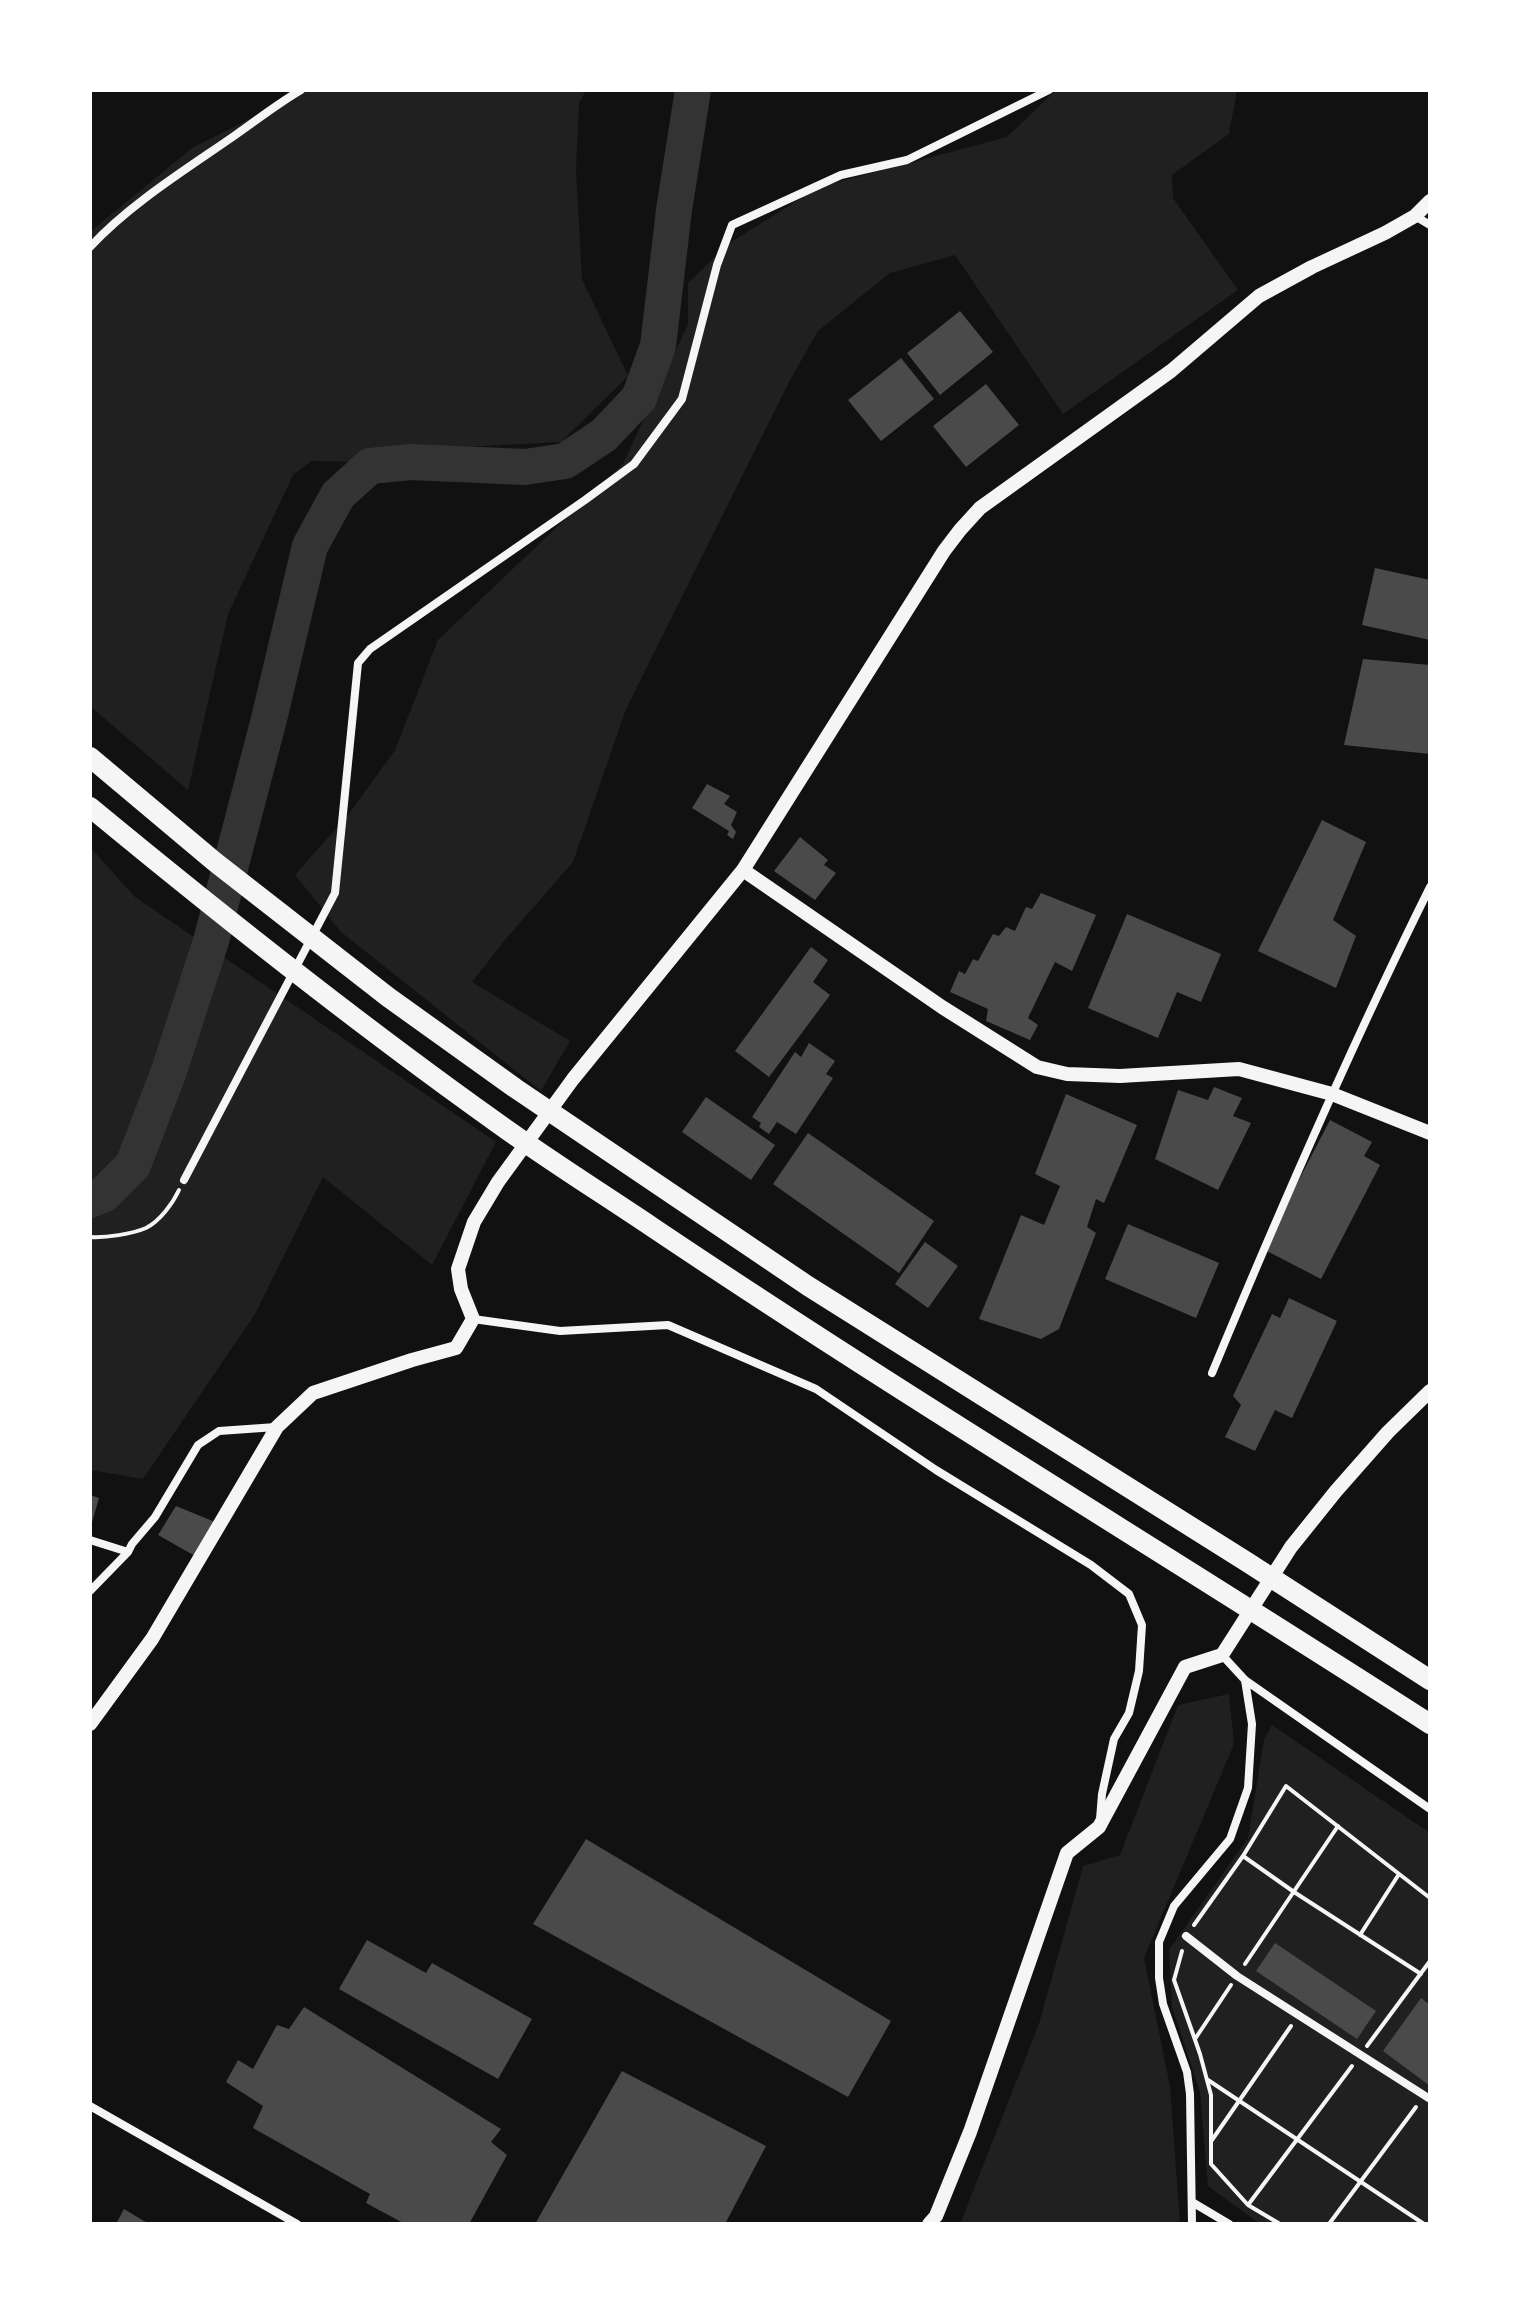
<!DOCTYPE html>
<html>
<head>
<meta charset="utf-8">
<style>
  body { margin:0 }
  #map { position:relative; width:1520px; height:2314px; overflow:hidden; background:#111; font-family:"Varela Round",sans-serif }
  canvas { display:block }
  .frame { position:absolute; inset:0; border:92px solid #fff; pointer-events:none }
</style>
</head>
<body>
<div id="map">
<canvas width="1520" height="2314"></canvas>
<div class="frame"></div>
</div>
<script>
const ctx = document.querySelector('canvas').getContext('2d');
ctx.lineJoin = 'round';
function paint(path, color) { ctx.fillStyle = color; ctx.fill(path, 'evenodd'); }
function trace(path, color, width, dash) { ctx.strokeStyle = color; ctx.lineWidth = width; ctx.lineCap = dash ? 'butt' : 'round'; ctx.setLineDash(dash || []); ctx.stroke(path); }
paint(new Path2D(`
  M307,90h279l-7,13 -3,67 6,109 46,97 -67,66 -140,7 -58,13 -51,-1 -19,14 -65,139 -40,176 -98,-84v-474l102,-84z
  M1056,90h181l-8,44 -57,41 1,23 65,92 -175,124 -108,-159 -65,18 -72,58 -28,49 -164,329 -53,153 -68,78 -33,42 98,59 -29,50 -200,-159 -46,-57 54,-61 46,-64 43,-110 185,-176 65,-140v-41l40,-39 91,-57 188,-50z
  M90,847l45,50 361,245 -64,123 -109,-88 -68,137 -112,165 -53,-9z
  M1229,1694l5,50 -90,214 26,128 10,138h-220l79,-200 44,-158 37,-11 58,-150z
  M1272,1725l158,108v391h-170l-52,-38 -8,-94 -28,-85 -3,-57 79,-112 16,-98z`), '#202020');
trace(new Path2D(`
  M90,1200l13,-5 30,-30 36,-94 42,-130 58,-222 41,-173 28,-51 32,-29 41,-4 114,5 40,-6 39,-26 35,-37 19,-52 16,-136 19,-120`), '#333', 36);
paint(new Path2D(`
  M960,311l33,41 -53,43 -33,-42z
  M901,358l33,41 -53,42 -33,-41z
  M986,384l33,41 -53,42 -33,-41z
  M1375,568l55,12v60l-68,-15z
  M1363,659l67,6v89l-86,-9z
  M707,784l23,12 -6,8 13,8 -6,13 5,7 -3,7 -6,-4 2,-4 -37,-23z
  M1322,820l44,22 -33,78 23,16 -20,52 -78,-37z
  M800,837l28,23 -4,5 12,8 -21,27 -41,-29z
  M1041,893l55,22 -24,56 -17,-9 -27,56 10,7 -8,15 -44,-19 2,-12 -38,-17 9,-21 6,3 8,-15 5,2 15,-27 6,2 7,-9 9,4 11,-24 6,2z
  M1127,914l94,40 -20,48 -24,-10 -19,46 -70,-30z
  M811,947l17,13 -15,22 17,13 -61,82 -34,-26z
  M809,1043l26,18 -9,13 7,4 -37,56 -19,-12 -8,12 -10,-7 2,-4 -9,-6 43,-65 6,5z
  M1214,1087l28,11 -9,18 18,7 -33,67 -63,-31 23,-69 30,10z
  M1066,1094l71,31 -33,78 -8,-4 -9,28 9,6 -37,96 -18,10 -62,-20 42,-104 23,10 16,-39 -25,-12z
  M706,1097l69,48 -24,35 -69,-48z
  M1330,1120l42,22 -8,14 16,9 -59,114 -58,-30z
  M808,1133l126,88 -35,52 -126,-89z
  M1128,1224l91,39 -23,55 -91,-39z
  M925,1242l33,24 -30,42 -33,-24z
  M1289,1298l48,23 -45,97 -17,-8 -20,41 -30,-14 16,-32 -8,-9 39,-82 8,4z
  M90,1495l9,3 -8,28h-1z
  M176,1506l39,16 -20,34 -37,-21z
  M586,1839l305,182 -43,76 -315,-173z
  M367,1940l59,33 6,-10 100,56 -34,60 -159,-90z
  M1275,1943l101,68 -19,28 -101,-68z
  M1421,1998l9,7v81l-47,-35z
  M304,2007l197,122 -10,13 16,13 -38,69h-64l-39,-21 4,-9 -117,-66 10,-22 -37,-24 12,-22 15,9 24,-44 12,4z
  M622,2071l144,75 -41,78h-190z
  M124,2209l25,15h-33z`), '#4a4a4a');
trace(new Path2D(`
  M90,1237c16,1 42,-3 56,-9 14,-7 27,-25 33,-38
  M1243,1856l51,36 127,82
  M1194,1925l49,-69 43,-70 144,112
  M1360,1935l39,-61
  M1182,1951l-8,29 26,74 11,41v69l37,41 32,19
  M1245,1964l93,-138
  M1195,2039l36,-54
  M1367,2046l63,-85
  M1208,2080l216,144
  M1212,2140l79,-114
  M1248,2205l104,-139
  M1329,2224l87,-117`), '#f5f5f5', 4);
trace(new Path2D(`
  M1415,216l15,9
  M90,247c40,-43 95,-77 144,-111 23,-16 43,-32 67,-46
  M184,1180l151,-287 23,-230 12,-14 215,-149 49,-36 48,-65 35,-134 15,-40 109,-50 66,-15 142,-70
  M473,1319l87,12 108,-6 148,64 120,81 155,95 38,29 13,31 -3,46 -10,42 -15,26 -12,55 -2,25
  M1212,1373c68,-164 139,-327 218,-486
  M90,1540l38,12
  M90,1591l38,-39 4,-8 23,-27 43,-72 21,-14 57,-4
  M1222,1655l23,25 185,129
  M1186,1936l51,40 193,123
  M90,2106l207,118
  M1192,2202l37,22
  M1192,2224l-2,-130 -3,-22 -24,-68 -4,-26v-36l15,-36 56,-67 18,-51 4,-64 -7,-44`), '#f5f5f5', 8);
trace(new Path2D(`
  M743,870l199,137 95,60 30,7 53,2 119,-7 93,25 98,39
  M90,1724l62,-85 125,-212 36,-34 99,-33 44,-12 17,-29 -12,-30 -3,-20 16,-47 24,-40 75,-103 170,-209 201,-319 16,-21 20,-22 191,-137 88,-75 53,-29 73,-34 30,-17 15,-15
  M929,2224l7,-8 34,-84 97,-279 32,-26 86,-160 37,-12 69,-108 45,-56 52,-59 42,-41`), '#f5f5f5', 14);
trace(new Path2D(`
  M90,757l125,105 173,135 127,91 293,198 439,276 183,118
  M90,807c132,109 267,216 406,315 51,37 104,70 156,105 256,172 519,330 778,497`), '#f5f5f5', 20);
</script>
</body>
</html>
